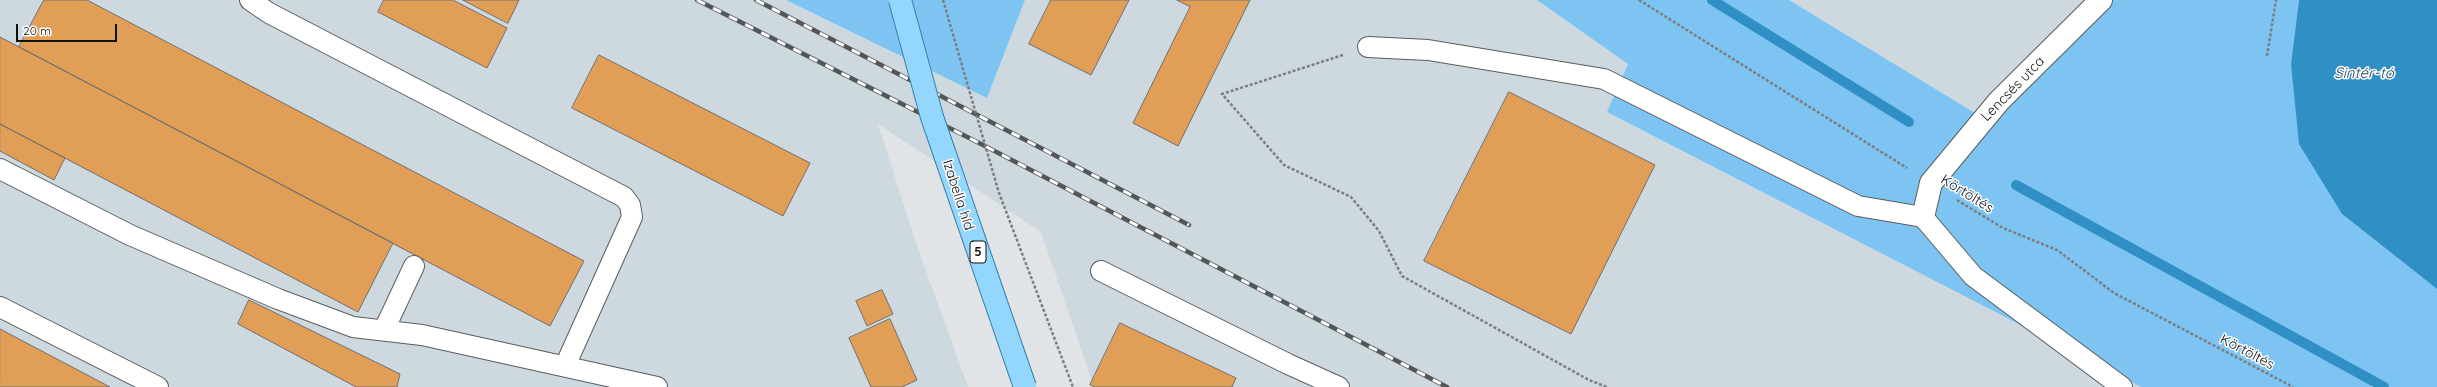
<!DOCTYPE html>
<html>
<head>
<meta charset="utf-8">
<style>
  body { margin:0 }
  #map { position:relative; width:2437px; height:387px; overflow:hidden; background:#e1e4e7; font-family:Quicksand,sans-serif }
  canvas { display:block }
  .scale { position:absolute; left:16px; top:24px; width:101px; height:18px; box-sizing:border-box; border:2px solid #0f1011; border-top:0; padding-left:5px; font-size:12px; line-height:14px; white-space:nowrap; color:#0f1011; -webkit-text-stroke:3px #fff; paint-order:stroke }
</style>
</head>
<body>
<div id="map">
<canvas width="2437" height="387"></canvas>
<div class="scale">20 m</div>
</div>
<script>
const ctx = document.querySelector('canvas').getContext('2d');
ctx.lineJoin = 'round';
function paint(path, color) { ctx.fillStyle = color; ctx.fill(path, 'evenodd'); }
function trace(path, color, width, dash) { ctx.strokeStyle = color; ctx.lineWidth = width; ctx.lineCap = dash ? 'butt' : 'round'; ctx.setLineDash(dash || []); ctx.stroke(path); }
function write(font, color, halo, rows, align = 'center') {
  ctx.font = font + ' Quicksand,sans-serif'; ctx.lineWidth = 3; ctx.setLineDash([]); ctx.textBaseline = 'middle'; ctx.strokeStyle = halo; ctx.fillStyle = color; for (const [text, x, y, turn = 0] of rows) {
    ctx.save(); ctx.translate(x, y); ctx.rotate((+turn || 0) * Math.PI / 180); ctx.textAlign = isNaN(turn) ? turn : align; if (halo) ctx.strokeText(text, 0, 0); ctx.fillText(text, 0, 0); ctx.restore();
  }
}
paint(new Path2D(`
  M0,0h786l201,98 38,-98h512l91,64 -21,48 534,275h-1047l-53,-155 -163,-108 39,122 51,141h-968z
  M1789,0h296l-110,113z`), '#cdd8df');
paint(new Path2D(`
  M786,0h239l-38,98z
  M1537,0h252l186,113 110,-113h214l-8,64 51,150 95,75v98h-296l-534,-275 21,-48z`), '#7dc4f2');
paint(new Path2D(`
  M2299,0h138v289l-95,-75 -43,-70 -8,-80z`), '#3090c6');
trace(new Path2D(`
  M1712,0l197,122
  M2016,185l368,202`), '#3090c6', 10);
const building = new Path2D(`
  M44,0h43l497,261 -34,65 -531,-279z
  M384,0h69l54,28 -20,40 -109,-56z
  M463,0h56l-11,23z
  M1051,0h78l-38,75 -62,-31z
  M1177,0h73l-72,146 -45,-23 57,-116z
  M0,37l393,206 -35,69 -358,-188z
  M599,55l211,108 -27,53 -211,-108z
  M1509,92l146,73 -84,169 -147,-73z
  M0,124l65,34 -11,22 -54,-29z
  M882,290l11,24 -26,12 -11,-25z
  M249,300l151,74 -3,13h-41l-118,-63z
  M890,319l27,61 -15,7h-31l-22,-49z
  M1120,323l116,55 -4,9h-137l-5,-2z
  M0,329l110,58h-110z`);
paint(building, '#e09e56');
trace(building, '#73706e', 1);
const service = new Path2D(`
  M250,0l19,13 355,184 6,8 2,12 -67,149
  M1368,47l60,3 176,29 254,127 65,11 50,59 149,111
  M0,169l130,66 148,64 75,28 69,8 235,52
  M1101,271l187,93 51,23
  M0,307l158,80
  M384,330l30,-64`);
const minor = new Path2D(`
  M1923,217l8,-34 68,-82 102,-101`);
trace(service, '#5a5d5f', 22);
trace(minor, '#5a5d5f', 24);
trace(new Path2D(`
  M1639,0l268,168
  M1343,55l-121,39 62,71 67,32 28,34 23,45 187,104 18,7
  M2267,56l9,-56
  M1957,200l46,28 54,22 57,43 179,94`), '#7b7d7f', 2.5, [3, 2]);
trace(service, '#fff', 20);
trace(minor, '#fff', 22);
const rail = new Path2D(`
  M697,0l286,145 464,242
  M756,0l433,225`);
trace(rail, '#535557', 4.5);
trace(rail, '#fff', 3, [9]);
const primaryBridge = new Path2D(`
  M900,0l32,117 93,270`);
trace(primaryBridge, '#3780aa', 24, []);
trace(new Path2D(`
  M943,0l56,193 74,194`), '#7b7d7f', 2.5, [3, 2]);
trace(primaryBridge, '#94d7fe', 22);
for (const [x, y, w] of [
  [978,252,16]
]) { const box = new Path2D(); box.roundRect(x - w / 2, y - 11, w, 22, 3); ctx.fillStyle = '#fff'; ctx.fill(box); trace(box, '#0f1011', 1); }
write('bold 13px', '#0f1011', null, [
  ["5",978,252]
]);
write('14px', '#0f1011', '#fff', [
  ["Lencsés utca",2013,89,-46],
  ["Körtöltés",1967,194,32],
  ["Izabella híd",958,195,72],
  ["Körtöltés",2247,352,28]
]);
write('italic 15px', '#183f56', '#fff', [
  ["Sintér-tó",2364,73]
]);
</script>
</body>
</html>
